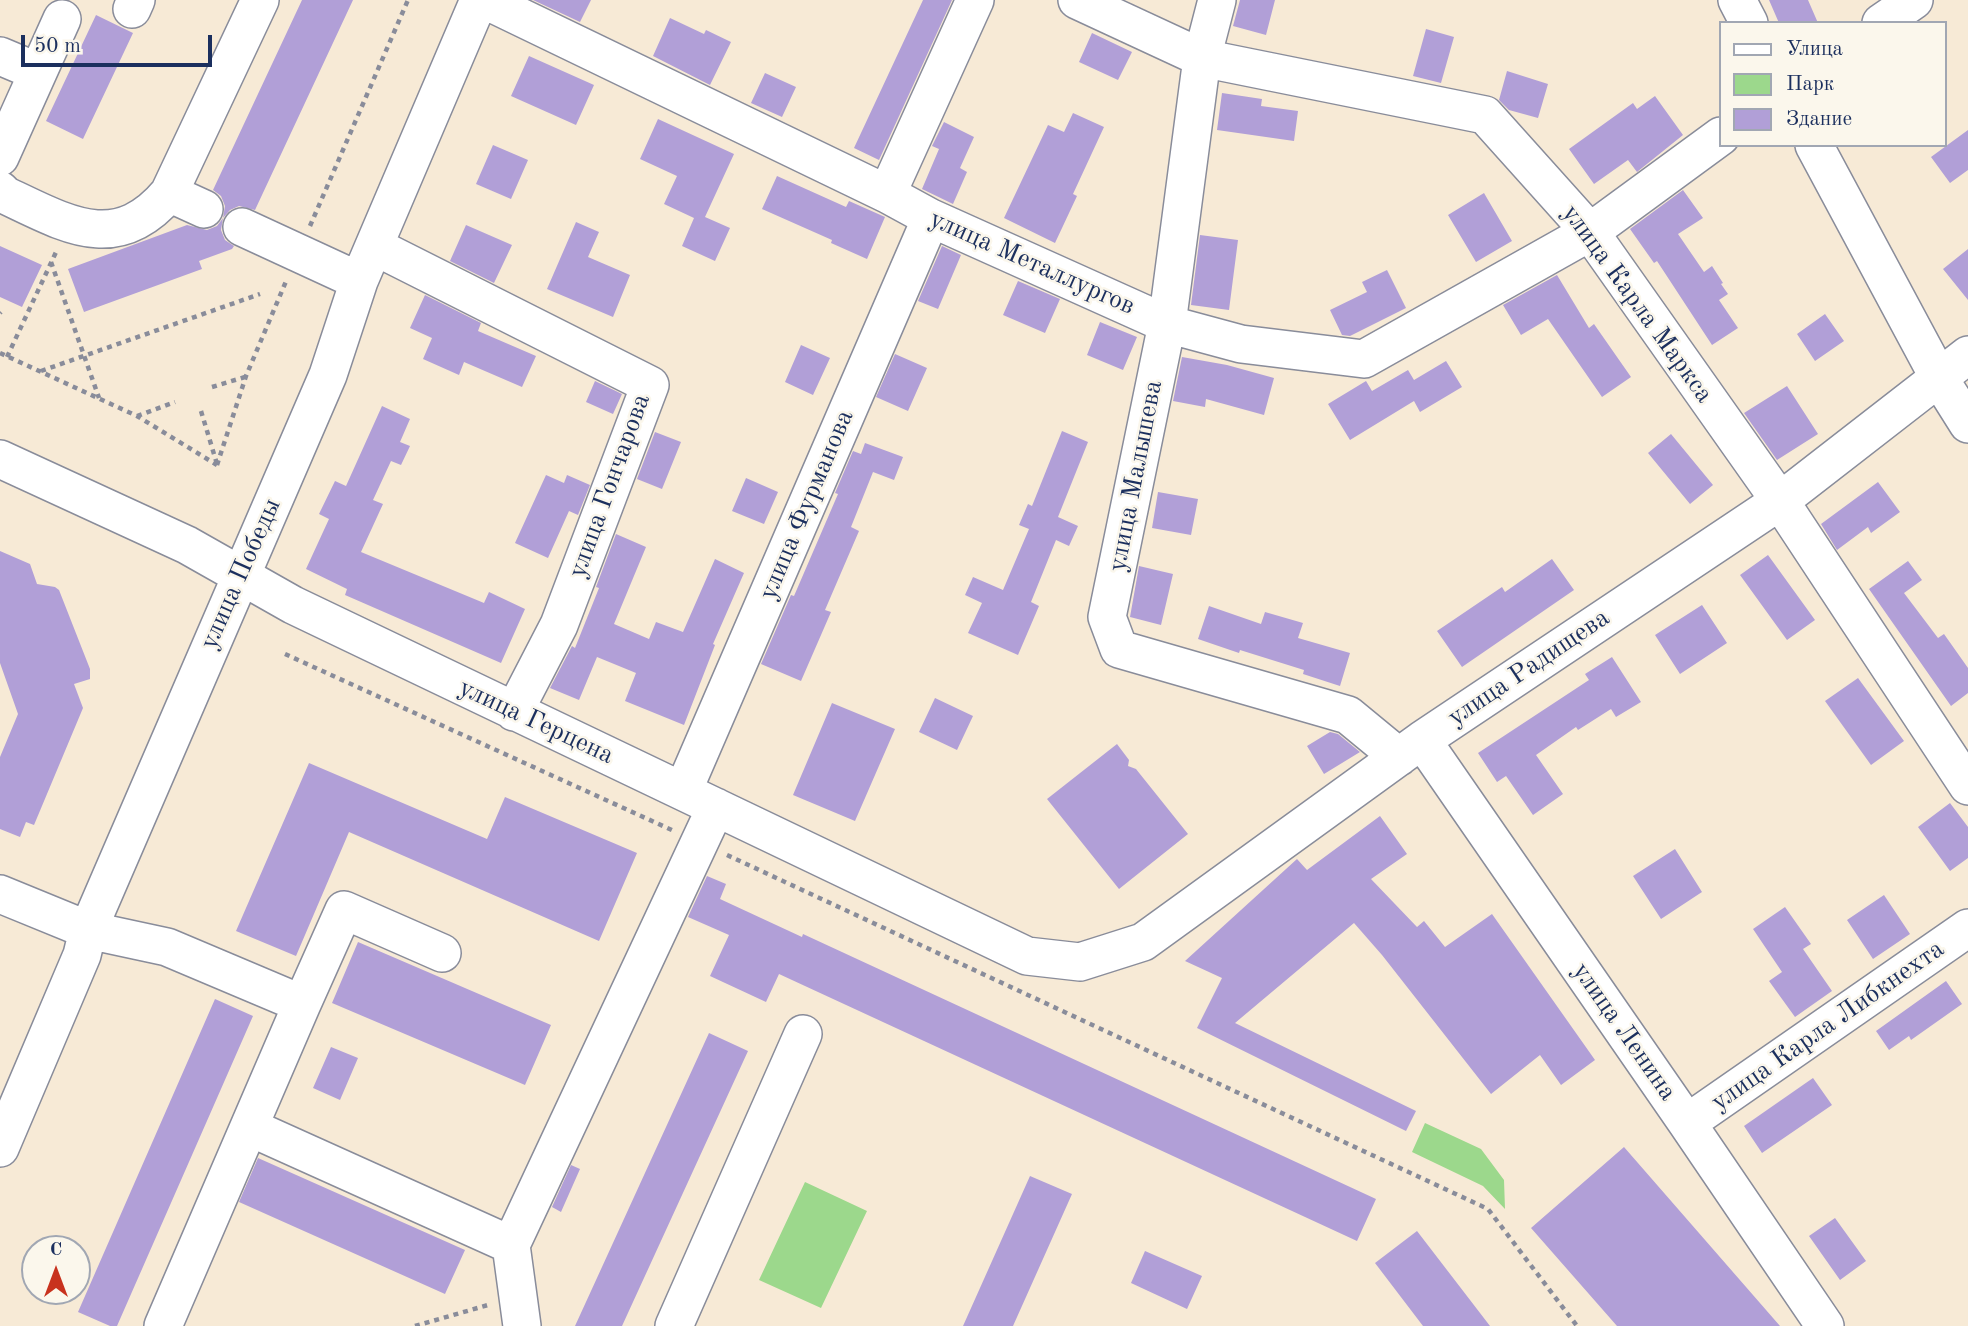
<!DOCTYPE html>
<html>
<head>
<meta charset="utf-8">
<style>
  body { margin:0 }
  #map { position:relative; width:1968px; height:1326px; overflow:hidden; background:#f7ead6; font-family:"Old Standard TT",serif }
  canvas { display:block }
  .legend { position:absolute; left:1719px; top:21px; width:228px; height:126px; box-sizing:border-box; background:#fbf7ec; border:2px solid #a1a7b3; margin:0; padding:9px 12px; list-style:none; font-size:21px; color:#1b2f5e }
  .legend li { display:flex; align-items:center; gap:14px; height:35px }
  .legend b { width:35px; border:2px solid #a1a7b3 }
  .north { position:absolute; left:21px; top:1235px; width:70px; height:70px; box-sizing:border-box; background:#fbf7ec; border:2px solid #a1a7b3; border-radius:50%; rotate:0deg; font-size:19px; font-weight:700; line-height:28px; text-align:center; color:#1b2f5e }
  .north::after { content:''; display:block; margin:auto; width:24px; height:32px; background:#c8321e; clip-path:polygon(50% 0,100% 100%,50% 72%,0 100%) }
  .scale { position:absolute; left:21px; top:35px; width:191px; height:32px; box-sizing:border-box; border:4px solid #1b2f5e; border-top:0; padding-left:9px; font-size:21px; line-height:24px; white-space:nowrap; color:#1b2f5e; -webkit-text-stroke:5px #fbf7ec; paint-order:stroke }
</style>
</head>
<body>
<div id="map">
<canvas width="1968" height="1326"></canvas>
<ul class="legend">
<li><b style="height:9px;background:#fff"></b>Улица</li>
<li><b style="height:19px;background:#9cd88c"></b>Парк</li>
<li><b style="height:19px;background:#b19fd7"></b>Здание</li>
</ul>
<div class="north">С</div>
<div class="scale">50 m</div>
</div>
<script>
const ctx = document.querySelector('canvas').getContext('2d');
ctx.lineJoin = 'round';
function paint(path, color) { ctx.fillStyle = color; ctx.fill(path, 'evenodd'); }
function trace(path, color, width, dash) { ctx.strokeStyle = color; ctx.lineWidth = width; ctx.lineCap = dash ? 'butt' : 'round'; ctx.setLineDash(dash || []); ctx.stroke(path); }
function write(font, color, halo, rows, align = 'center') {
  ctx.font = font + ' "Old Standard TT",serif'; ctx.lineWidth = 5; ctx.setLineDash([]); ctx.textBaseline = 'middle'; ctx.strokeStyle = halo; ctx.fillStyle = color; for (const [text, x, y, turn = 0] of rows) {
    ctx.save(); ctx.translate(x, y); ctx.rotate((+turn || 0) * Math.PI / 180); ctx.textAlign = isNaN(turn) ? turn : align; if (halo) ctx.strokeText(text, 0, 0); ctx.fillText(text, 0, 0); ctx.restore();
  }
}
paint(new Path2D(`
  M1425,1123l56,26 23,31 1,29 -22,-23 -71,-34z
  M805,1182l62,29 -46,97 -62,-28z`), '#9cd88c');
paint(new Path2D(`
  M302,0h51l-98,210 -16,-4 -9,4 -7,8 -2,12 4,10 9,6 -2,3 -33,12 3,8 -118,43 -16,-43 119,-44 20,5 10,-4 6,-8 2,-12 -4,-10 -8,-6z
  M533,0h58l-11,22z
  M923,0h29l-73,160 -25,-12z
  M1240,0h35l-9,35 -33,-9z
  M1769,0h39l10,23h-39z
  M96,15l37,18 -50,106 -37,-18z
  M670,18l34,16 2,-4 25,12 -21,43 -57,-29z
  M1426,29l28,8 -13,46 -28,-7z
  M1092,33l40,19 -14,28 -39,-18z
  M529,56l65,29 -18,40 -65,-29z
  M1507,71l41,13 -10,34 -29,-8 -10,-10z
  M765,73l31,14 -14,30 -31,-14z
  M1222,93l40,6 -1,7 37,5 -4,30 -77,-11z
  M1655,96l28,39 -46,37 -9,-12 -34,24 -25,-35 64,-46 4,6z
  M1073,113l31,14 -31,67 4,2 -22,47 -51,-25 44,-93 16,7z
  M658,119l76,35 -29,63 25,11 -15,33 -33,-15 12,-28 -30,-14 13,-28 -37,-17z
  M944,122l30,15 -14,31 7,4 -14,32 -31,-15 17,-40 -7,-3z
  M1968,130v40l-18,13 -19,-26z
  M493,145l35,15 -17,39 -35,-15z
  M777,176l69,31 3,-6 36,16 -18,42 -36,-16 1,-3 -70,-31z
  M1683,190l20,28 -25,16 26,38 8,-6 11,17 -2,1 7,10 -9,6 19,28 -26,17 -55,-84 -3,2 -24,-34z
  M1484,193l28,48 -36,21 -28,-47z
  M576,222l23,10 -11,25 42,18 -17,42 -66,-28z
  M466,225l46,20 -18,38 -44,-22z
  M1200,235l38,5 -9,70 -38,-5z
  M0,246l42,19 -20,42 -22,-10z
  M942,246l19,9 -23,54 -20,-8z
  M1968,249v51l-25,-31z
  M1387,270l19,38 -56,28 -8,-1 -12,-25 37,-18 -5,-10z
  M1557,275l32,53 5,-4 37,53 -29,20 -54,-78 -27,16 -18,-30z
  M1018,281l42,18 -15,34 -42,-18z
  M425,295l56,28 -3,8 58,25 -14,31 -58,-25 -5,13 -36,-16 9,-21 -22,-10z
  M1825,314l19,27 -29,20 -18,-27z
  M1100,322l37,15 -14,33 -36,-15z
  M801,345l29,13 -17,37 -28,-13z
  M895,354l32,14 -19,43 -32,-14z
  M1182,357l45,8 47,13 -10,37 -58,-16 -1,8 -32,-6z
  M1446,361l16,26 -42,25 -6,-11 -64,39 -22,-36 38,-23 6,10 36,-21 6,10z
  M595,381l27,13 -9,20 -27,-12z
  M1787,386l31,48 -41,26 -33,-47z
  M382,406l28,13 -10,23 10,4 -9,19 -10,-4 -18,39 10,4 -22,48 123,51 5,-11 36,17 -24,54 -156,-68 2,-6 -41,-20 23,-50 -10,-5 16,-33 11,5z
  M1062,431l26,11 -30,75 20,9 -9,20 -13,-6 -25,62 8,4 -21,49 -50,-22 14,-30 -17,-8 8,-18 30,13 26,-61 -10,-4 9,-21 4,2z
  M655,432l26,10 -19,47 -25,-10z
  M1671,434l42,51 -23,19 -42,-51z
  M865,443l38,14 -9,23 -21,-8 -22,55 8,4 -34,79 6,2 -30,69 -40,-17 30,-69 3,1 44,-102 -3,-1 18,-42 8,3z
  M546,475l18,8 3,-8 23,10 -12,30 -9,-4 -21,47 -33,-15z
  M746,478l32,14 -14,32 -32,-13z
  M1878,482l22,30 -29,21 -3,-6 -31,23 -16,-26z
  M1158,492l40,7 -7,36 -39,-7z
  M616,534l30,13 -32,77 35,15 7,-17 27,10 32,-73 29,14 -31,71 2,1 -31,80 -59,-24 11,-28 -39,-16 -18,43 -29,-12 22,-42 3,2 24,-60 -3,-1z
  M0,551l30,13 7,20 18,3 4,3 31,79v10l-16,5 9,24 -49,117 -8,-3 -6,15 -20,-8v-72l18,-43 -18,-51z
  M1768,555l47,65 -28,20 -47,-65z
  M1552,559l22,31 -112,77 -25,-36 65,-44 3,5z
  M1908,561l14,19 -18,13 34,45 6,-4 24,34v25l-17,13 -82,-117z
  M1139,566l34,8 -12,51 -31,-8z
  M1702,605l25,38 -47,31 -25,-39z
  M1209,606l52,18 4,-12 38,11 -5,15 52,15 -10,33 -37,-12 1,-4 -64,-20 -1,3 -41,-14z
  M1612,657l29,45 -25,15 -5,-8 -33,21 -2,-3 -40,28 27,39 -30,21 -27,-39 -9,6 -19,-29 111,-73 -4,-6z
  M1858,678l46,63 -33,24 -46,-64z
  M935,698l38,18 -16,34 -38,-18z
  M832,703l63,26 -40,92 -62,-26z
  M1330,732l8,2 22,18 -36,22 -17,-28z
  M1117,744l12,16 -1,6 8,3 52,65 -69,55 -72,-90z
  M309,763l178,76 18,-42 132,56 -38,88 -250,-109 -53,124 -60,-25z
  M1950,803l18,24v31l-18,13 -32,-44z
  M1380,816l27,38 -36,25 46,48 7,-6 21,26 47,-33 103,146 -34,25 -21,-30 -49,39 -109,-139 -28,-32 -119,100 181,88 -10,20 -209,-103 25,-50 -37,-17 112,-102 10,11z
  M1675,849l27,43 -41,27 -28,-43z
  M707,876l19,8 -6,15 82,38 1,-3 573,265 -19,42 -578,-267 -13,28 -56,-26 19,-41 -41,-18z
  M1884,895l26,39 -37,25 -26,-39z
  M1785,907l26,37 -8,5 29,42 -37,26 -26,-36 13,-9 -29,-43z
  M358,942l193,83 -26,60 -193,-82z
  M1946,981l16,23 -51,36 -2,-4 -20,14 -13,-19z
  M215,999l38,17 -136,310h-7l-32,-14z
  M709,1033l39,18 -126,275h-47z
  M331,1047l27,11 -18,42 -27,-12z
  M1813,1078l19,27 -70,48 -18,-27z
  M1624,1147l156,179h-163l-86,-98z
  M258,1158l207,92 -20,44 -206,-92z
  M571,1165l9,4 -19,43 -9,-5z
  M1030,1176l42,18 -59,132h-50z
  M1835,1218l31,43 -26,19 -31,-44z
  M1417,1231l73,95h-67l-48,-63z
  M1145,1251l57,25 -15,33 -56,-26z`), '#b19fd7');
const minor = new Path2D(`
  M485,0l402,194 44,24 236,106 74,20 123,15 226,-127 131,-96
  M1077,0l125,58 283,57 105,117 190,269 188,285
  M1217,0l-15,58 -35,266 -60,293 12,32 229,66 51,42
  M1737,0l12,23
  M132,9l4,-9
  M1881,23l33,-23
  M0,56l38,16
  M1814,145l125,233 29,46
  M0,157l62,-138
  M0,190l5,5c60,28 111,61 164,-2l91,-193
  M169,193l35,16
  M887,194l88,-194
  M242,227l117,54
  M374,246l276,139 -91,240 -45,87
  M0,459l187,86 106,60 734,351 53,6 63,-20 279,-202 358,-239 188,-146
  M1422,740l265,383 138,203
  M683,791l248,-573
  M0,894l88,36 79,17 135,57 -139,322
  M302,1004l42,-94 98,43
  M1687,1123l281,-195
  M249,1127l262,118
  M0,1148l82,-193 6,-25 240,-555 31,-94 120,-281
  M522,1326l-11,-81 205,-438
  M674,1326l129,-292`);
trace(minor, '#898c9a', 40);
trace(new Path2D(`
  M310,226l98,-226
  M51,262l48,136
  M0,313l1,-1
  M0,353l137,63 80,49
  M7,357l50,-107
  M41,371l219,-77
  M212,387l33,-10
  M201,411l16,53
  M137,416l38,-14
  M217,465l29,-89 41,-97
  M285,654l389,177
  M727,855l761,354 89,117
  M415,1326l73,-21`), '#898c9a', 4.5, [5, 5]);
trace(minor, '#fff', 37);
write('26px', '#1b2f5e', '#fbf7ec', [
  ["улица Металлургов",1032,263,24],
  ["улица Карла Маркса",1637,304,54],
  ["улица Малышева",1136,476,-79],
  ["улица Гончарова",610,486,-70],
  ["улица Фурманова",807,505,-67],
  ["улица Победы",241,574,-66],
  ["улица Радищева",1529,668,-34],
  ["улица Герцена",536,722,25],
  ["улица Карла Либкнехта",1828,1026,-35],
  ["улица Ленина",1624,1032,55]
]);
</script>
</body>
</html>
